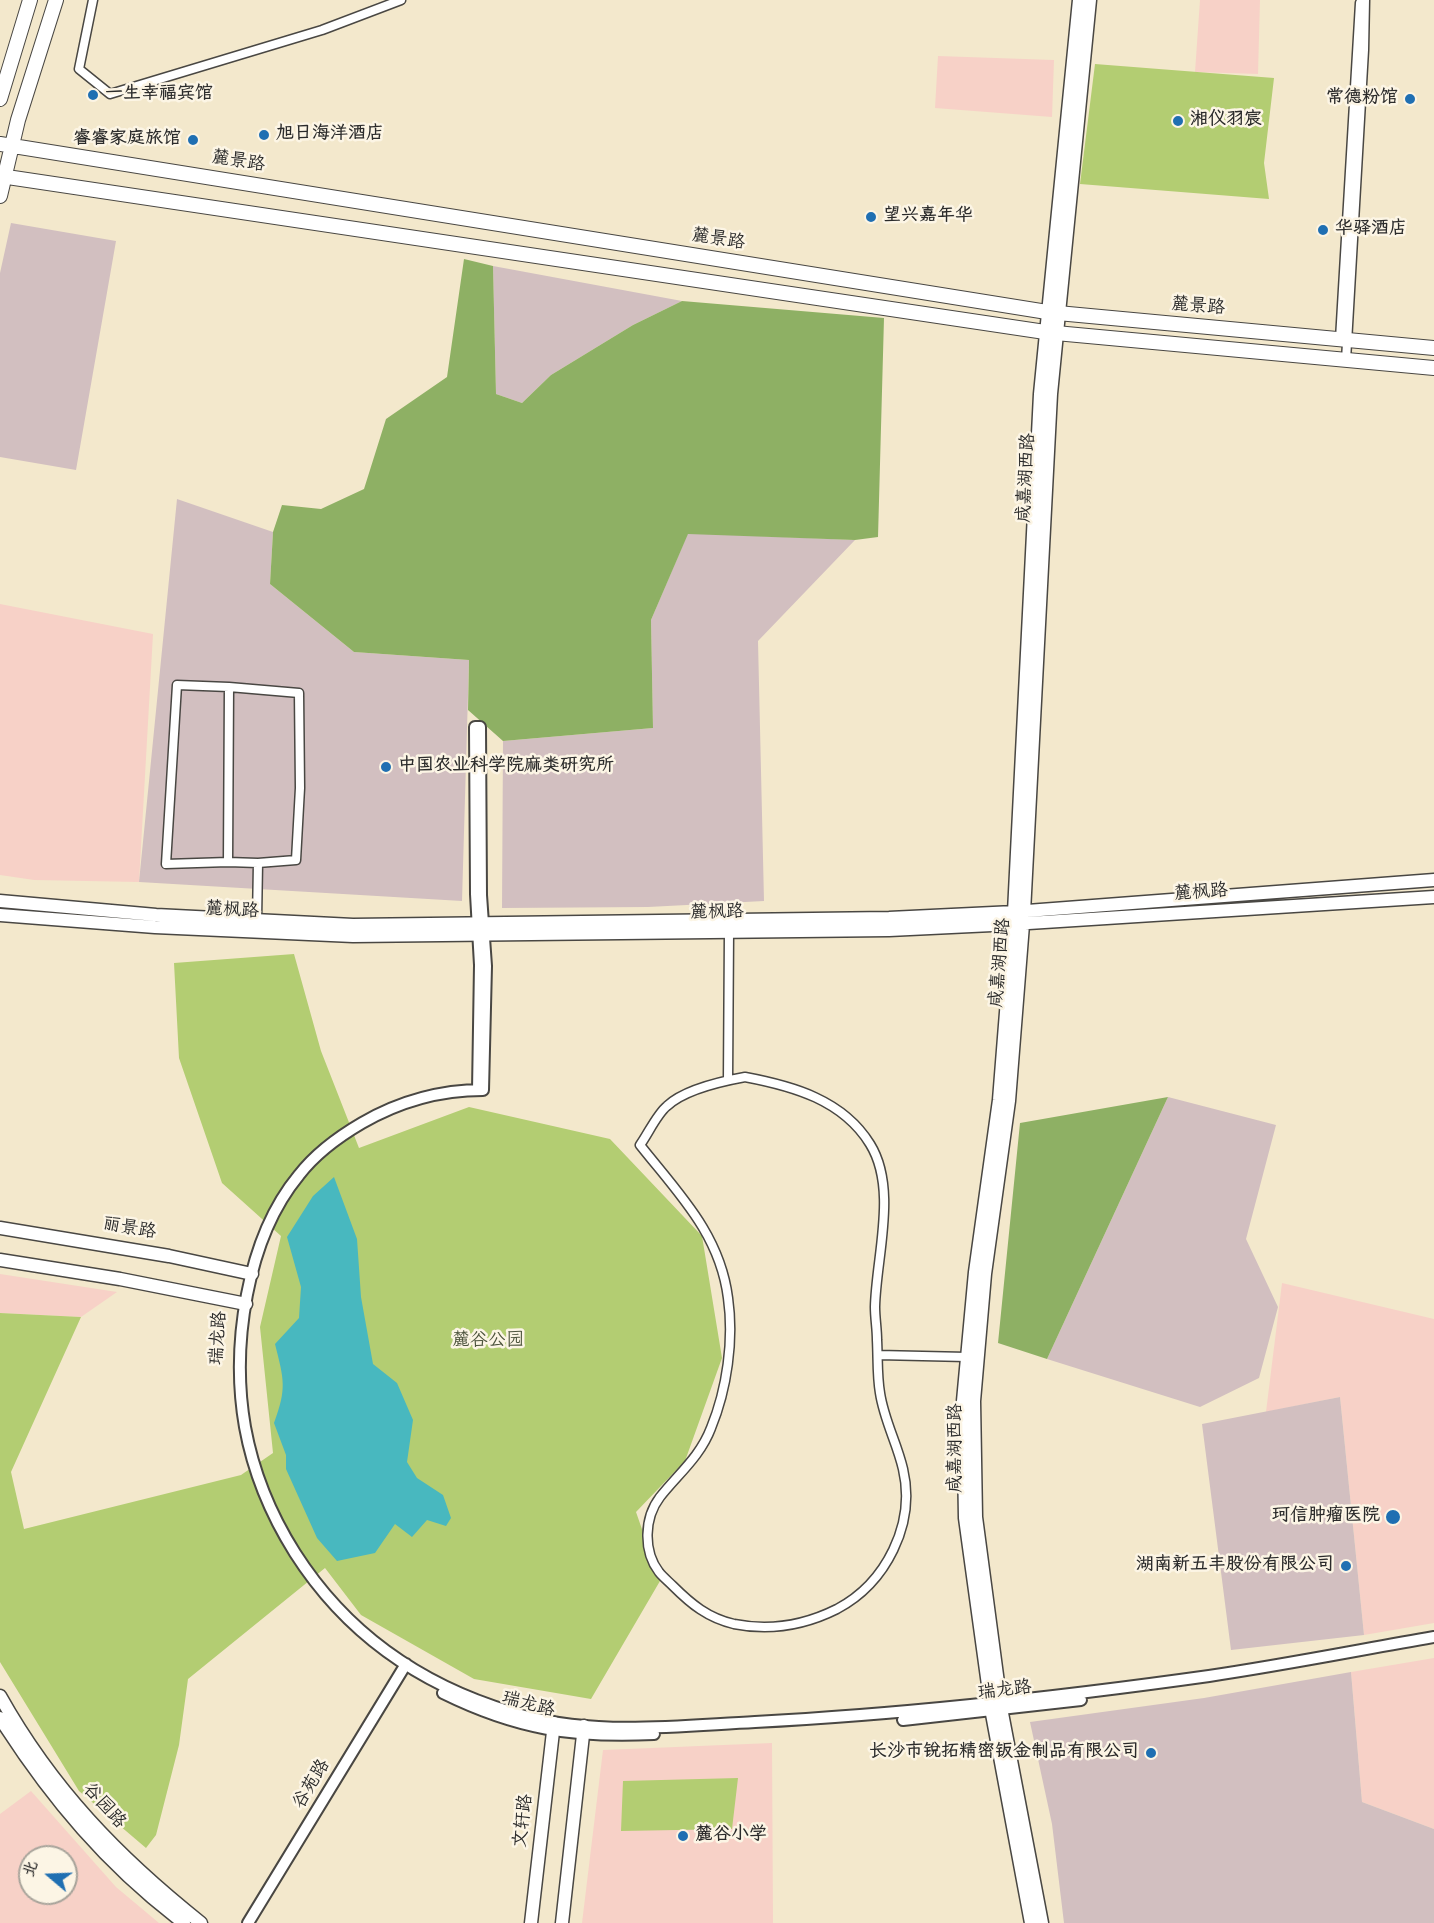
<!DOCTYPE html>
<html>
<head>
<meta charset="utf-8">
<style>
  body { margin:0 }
  #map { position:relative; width:1434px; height:1923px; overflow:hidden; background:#f3e8cc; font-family:"Gochi Hand","LXGW WenKai TC",sans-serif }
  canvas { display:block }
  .north { position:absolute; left:18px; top:1845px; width:60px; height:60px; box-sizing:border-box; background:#fcf5e5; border:2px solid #a8a49b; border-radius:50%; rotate:289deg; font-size:16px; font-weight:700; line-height:24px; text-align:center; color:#2b2b2b }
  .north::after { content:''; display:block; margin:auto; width:21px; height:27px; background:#1f6fb2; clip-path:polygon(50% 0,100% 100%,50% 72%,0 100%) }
</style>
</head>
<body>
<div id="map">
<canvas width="1434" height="1923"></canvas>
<div class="north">北</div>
</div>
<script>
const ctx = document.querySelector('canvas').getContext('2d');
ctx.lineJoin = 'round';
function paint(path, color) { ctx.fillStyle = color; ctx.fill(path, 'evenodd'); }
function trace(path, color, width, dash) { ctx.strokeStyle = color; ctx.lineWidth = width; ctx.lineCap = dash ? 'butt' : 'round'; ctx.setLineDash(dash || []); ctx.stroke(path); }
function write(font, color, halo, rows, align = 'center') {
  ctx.font = font + ' "Gochi Hand","LXGW WenKai TC",sans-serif'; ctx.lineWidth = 5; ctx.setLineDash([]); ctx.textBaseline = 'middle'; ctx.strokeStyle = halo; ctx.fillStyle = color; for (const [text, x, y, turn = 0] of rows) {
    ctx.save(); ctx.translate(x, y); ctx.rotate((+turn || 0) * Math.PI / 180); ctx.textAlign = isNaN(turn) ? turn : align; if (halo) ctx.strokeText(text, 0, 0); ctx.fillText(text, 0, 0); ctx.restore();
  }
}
paint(new Path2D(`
  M1200,0h60l-2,74 -63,-2z
  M938,56l116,4 -2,57 -117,-9z
  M0,604l153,30 -14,248 -105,-2 -34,-5z
  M0,1274l117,18 -36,25 -81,-4z
  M1282,1283l152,36v304l-70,12 -24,-238 -74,15z
  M1434,1658v171l-72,-27 -11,-130z
  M772,1743l1,180h-191l21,-173z
  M31,1791l85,96 43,36h-159v-109zM30,1857h36v36h-36z`), '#f7d1c7');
paint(new Path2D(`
  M11,223l105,18 -40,229 -76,-13v-184z
  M493,266l189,35 -49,24 -82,50 -29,28 -26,-9z
  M177,499l96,33 -3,52 84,68 115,8 -7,241 -323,-19z
  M688,533l167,7 -97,101 6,260 -116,6 -146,1 1,-167 150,-13 -2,-108z
  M1168,1097l108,28 -30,114 32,68 -19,71 -59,29 -153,-48z
  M1340,1397l24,238 -133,15 -29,-226z
  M1351,1672l11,130 72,27v94h-370l-12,-99 -22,-102 174,-24z`), '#d2bfc0');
paint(new Path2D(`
  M1095,64l179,14 -10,85 5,36 -189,-15z
  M294,954l27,97 38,97 110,-41 141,32 92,97 20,122 -37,103 -49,51 24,69 -69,118 -117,-20 -113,-64 -36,-47 -137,111 -9,66 -23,90 -10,13 -67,-57 -79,-129v-349l81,4 -70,155 13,57 217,-54 32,-22 -13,-126 21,-91 -59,-53 -43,-125 -5,-95z
  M738,1778l-6,51 -111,2 2,-50z`), '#b3cd72');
paint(new Path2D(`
  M464,259l29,7 3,128 26,9 29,-28 82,-50 49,-24 202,17 -6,219 -23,3 -167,-6 -37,86 2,108 -150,13 -35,-31 1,-50 -115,-8 -84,-68 3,-52 9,-27 39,4 43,-20 22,-70 61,-42z
  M1168,1097l-121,262 -49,-16 22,-220z`), '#8eb064');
paint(new Path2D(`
  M334,1177l23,62 4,58 12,67 24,19 16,37 -6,42 10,16 26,17 8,23 -5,8 -19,-6 -15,17 -17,-13 -20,29 -38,8 -20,-23 -31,-69v-14l-12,-32c13,-35 10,-43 1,-79l24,-26 2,-31 -14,-50 26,-41z`), '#48b8bf');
const minor = new Path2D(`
  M93,0l-14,69 31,25 212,-64 79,-30
  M1340,339l20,-336
  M1346,360l18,-310 1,-50
  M228,862l-62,2 11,-179 52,2
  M257,920l1,-57 38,-3 4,-72 -1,-95 -70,-6 -1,175 30,1
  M745,1077c48,9 98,23 125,67 28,45 6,113 5,163 0,11 2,22 2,33 1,18 0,36 3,53 4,27 17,50 23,76 13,55 -17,114 -66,140 -32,16 -68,22 -103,15 -26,-6 -43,-20 -61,-38 -5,-5 -10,-9 -14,-14 -16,-21 -15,-54 1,-75 18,-23 40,-40 51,-69 16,-39 23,-88 17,-130 -8,-64 -50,-105 -88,-153 8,-11 17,-31 27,-39 17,-16 56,-25 78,-29z
  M728,1080l1,-148
  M878,1355l89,2`);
const tertiary = new Path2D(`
  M478,1090l2,-125 -4,-71 -1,-167h5l1,168 5,71 -3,124c-44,0 -83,11 -121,33 -24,14 -46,30 -63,52 -53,64 -68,172 -54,252 8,44 26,88 50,126 51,80 126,132 216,159 78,25 164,14 244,10 152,-8 304,-25 454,-46 75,-11 150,-26 225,-39
  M443,1693c73,36 130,45 211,41
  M903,1720l178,-20
  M248,1923l158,-259`);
const secondary = new Path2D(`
  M0,901l156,14 197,10 536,-7 125,-6 420,-32
  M0,915l155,12 198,9 536,-6 124,-6 421,-27
  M0,1228l169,28 83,18
  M0,1260l120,19 126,25
  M0,1696c52,93 118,161 201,227
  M0,1718c51,80 108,148 184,205
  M531,1923l23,-200
  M562,1923l22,-197
  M1031,1923l-39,-209 -27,-196 -2,-117 12,-129 24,-172 15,-188 26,-518 39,-394
  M1042,1923l-40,-210 -26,-196 -2,-116 11,-127 24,-173 15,-189 27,-518 39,-394`);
const primary = new Path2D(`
  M0,99l30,-99
  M0,144l1047,168 387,36
  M0,176l1045,156 389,36
  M0,196l18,-76 38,-120`);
trace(minor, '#494743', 11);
trace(tertiary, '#494743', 14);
trace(secondary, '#494743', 15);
trace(primary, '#494743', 16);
trace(minor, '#fff', 8);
trace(tertiary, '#fff', 10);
trace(secondary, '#fff', 12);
trace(primary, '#fff', 14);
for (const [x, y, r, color] of [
  [93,95,6,"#1f6fb2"],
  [1410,99,6,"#1f6fb2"],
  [1178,121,6,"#1f6fb2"],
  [264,135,6,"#1f6fb2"],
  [193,140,6,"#1f6fb2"],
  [871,217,6,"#1f6fb2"],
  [1323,230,6,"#1f6fb2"],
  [386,767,6,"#1f6fb2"],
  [1393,1517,8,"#1f6fb2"],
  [1346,1566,6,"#1f6fb2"],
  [1151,1753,6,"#1f6fb2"],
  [683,1836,6,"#1f6fb2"]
]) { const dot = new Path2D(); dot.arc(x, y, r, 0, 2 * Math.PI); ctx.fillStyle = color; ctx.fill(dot); trace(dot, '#fcf5e5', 2); }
write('bold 18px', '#2b2b2b', '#fcf5e5', [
  ["一生幸福宾馆",105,95],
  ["常德粉馆",1398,99,"right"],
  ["湘仪羽宸",1190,121],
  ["旭日海洋酒店",276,135],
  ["睿睿家庭旅馆",181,140,"right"],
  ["望兴嘉年华",883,217],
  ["华驿酒店",1335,230],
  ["中国农业科学院麻类研究所",398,767],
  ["珂信肿瘤医院",1380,1517,"right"],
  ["湖南新五丰股份有限公司",1334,1566,"right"],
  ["长沙市锐拓精密钣金制品有限公司",1139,1753,"right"],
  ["麓谷小学",695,1836]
], 'left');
write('18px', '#2b2b2b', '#fcf5e5', [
  ["麓景路",238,163,9],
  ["麓景路",718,241,9],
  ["麓景路",1198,308,5],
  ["咸嘉湖西路",1028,478,-87],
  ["麓枫路",1201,894,-4],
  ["麓枫路",232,912,3],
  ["麓枫路",717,914,-1],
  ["咸嘉湖西路",1002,963,-85],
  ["丽景路",129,1230,10],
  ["瑞龙路",220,1338,-86],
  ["咸嘉湖西路",957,1448,-90],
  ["瑞龙路",1005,1692,-7],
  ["瑞龙路",528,1706,15],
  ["谷苑路",313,1785,-59],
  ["谷园路",103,1807,48],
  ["文轩路",525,1821,-83]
]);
write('18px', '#4d543d', '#fcf5e5', [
  ["麓谷公园",488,1342]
]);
</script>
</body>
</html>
